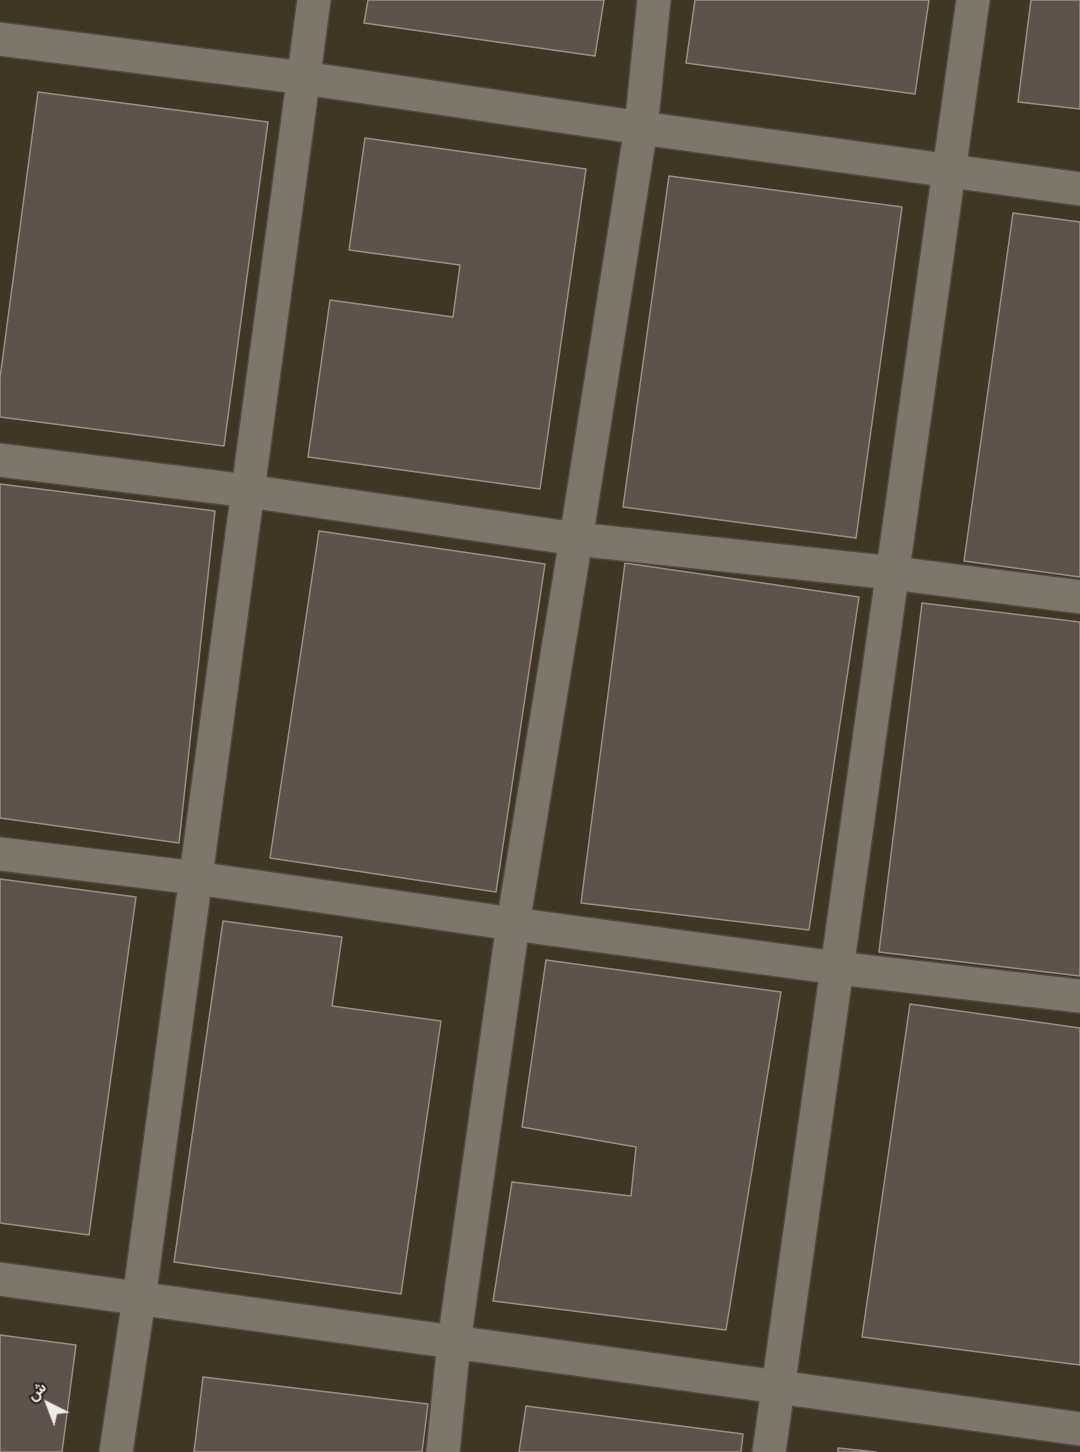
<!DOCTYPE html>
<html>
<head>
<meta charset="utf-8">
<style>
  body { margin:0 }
  #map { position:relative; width:1080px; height:1452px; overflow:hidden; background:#352f26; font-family:"IBM Plex Sans",Vazirmatn,sans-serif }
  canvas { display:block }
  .north { position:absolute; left:18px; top:1374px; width:60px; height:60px; -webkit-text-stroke:4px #2b251c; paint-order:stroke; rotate:318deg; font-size:16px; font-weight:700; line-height:24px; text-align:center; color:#efebe5 }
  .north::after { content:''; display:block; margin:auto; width:21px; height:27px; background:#efebe5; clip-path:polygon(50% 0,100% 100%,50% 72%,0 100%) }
</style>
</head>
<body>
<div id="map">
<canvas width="1080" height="1452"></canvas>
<div class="north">ش</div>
</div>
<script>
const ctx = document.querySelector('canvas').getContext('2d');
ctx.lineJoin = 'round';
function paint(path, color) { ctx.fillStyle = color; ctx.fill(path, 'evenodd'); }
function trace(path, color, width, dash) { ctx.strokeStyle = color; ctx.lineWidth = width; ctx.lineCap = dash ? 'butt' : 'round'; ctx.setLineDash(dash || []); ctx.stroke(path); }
paint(new Path2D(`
  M0,0h1080v1452h-1080z`), '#3f3626');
const building = new Path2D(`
  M368,0h236l-9,56 -231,-33z
  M695,0h234l-14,94 -229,-31z
  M1031,0h49v109l-62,-7z
  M38,92l230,30 -44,324 -224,-29v-39z
  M365,138l221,31 -46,320 -232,-32 22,-157 123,17 7,-52 -111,-15z
  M669,176l233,31 -46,331 -233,-31z
  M1013,213l67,9v355l-116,-16z
  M0,484l215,27 -36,332 -179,-25z
  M319,531l226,33 -49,328 -226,-34z
  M625,563l234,34 -50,333 -228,-27z
  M922,603l158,19v354l-201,-24z
  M0,879l136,18 -47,338 -89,-12z
  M223,921l119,16 -10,69 109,15 -40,273 -227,-32z
  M546,960l235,32 -55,338 -233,-29 19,-119 119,14 5,-49 -114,-20z
  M910,1004l170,24v337l-218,-28z
  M0,1335l76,10 -14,107h-62z
  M203,1377l225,27 -6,48h-228z
  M526,1406l217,28 -2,18h-222z
  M838,1448l38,4h-38z`);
paint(building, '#5e524d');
trace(building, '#9c8e89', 1.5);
const minor = new Path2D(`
  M0,39l304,39 337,50 439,61
  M0,460l248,31 328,48 317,34 187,24
  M0,854l196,24 317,46 324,44 243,28
  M0,1279l1080,150
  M116,1452l23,-153 175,-1299
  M443,1452l11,-110 59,-418 63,-385 65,-411 13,-128
  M769,1452l204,-1452`);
trace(minor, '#4f4a42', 36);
trace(minor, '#7d766b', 33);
</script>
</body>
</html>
